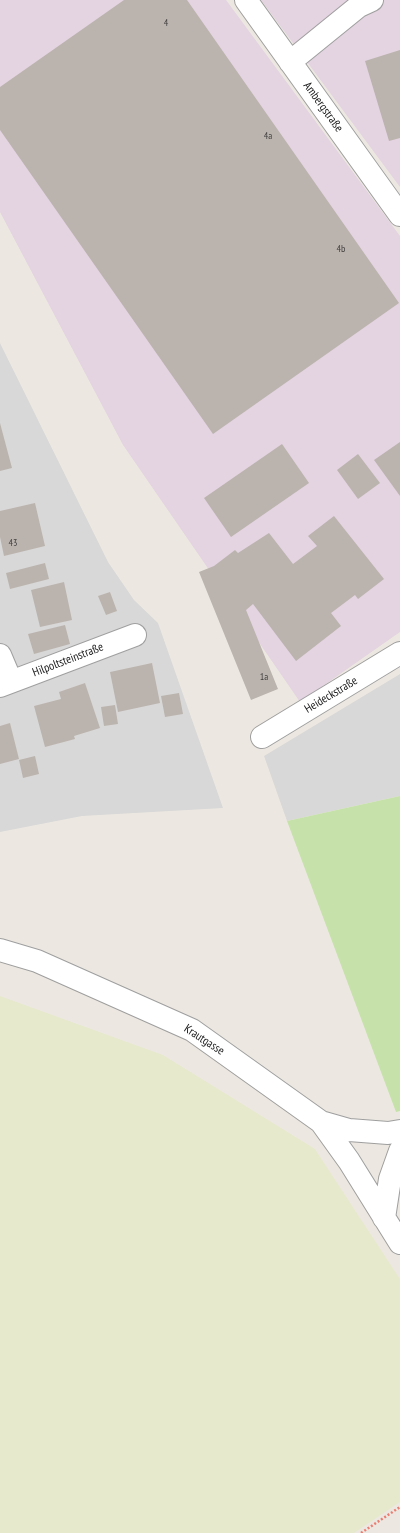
<!DOCTYPE html>
<html>
<head>
<meta charset="utf-8">
<style>
  body { margin:0 }
  canvas { display:block; background:#ece8e1 }
</style>
</head>
<body>
<canvas width="400" height="1533"></canvas>
<script>
const ctx = document.querySelector('canvas').getContext('2d');
ctx.lineJoin = 'round';
function paint(path, color) { ctx.fillStyle = color; ctx.fill(path, 'evenodd'); }
function trace(path, color, width, dash) { ctx.strokeStyle = color; ctx.lineWidth = width; ctx.lineCap = dash ? 'butt' : 'round'; ctx.setLineDash(dash || []); ctx.stroke(path); }
function write(font, color, halo, rows, align = 'center') {
  ctx.font = font + ' "PT Sans Narrow",sans-serif'; ctx.lineWidth = 3.5; ctx.setLineDash([]); ctx.textBaseline = 'middle'; ctx.strokeStyle = halo; ctx.fillStyle = color; for (const [text, x, y, turn = 0] of rows) {
    ctx.save(); ctx.translate(x, y); ctx.rotate((+turn || 0) * Math.PI / 180); ctx.textAlign = isNaN(turn) ? turn : align; if (halo) ctx.strokeText(text, 0, 0); ctx.fillText(text, 0, 0); ctx.restore();
  }
}
paint(new Path2D(`
  M0,343l108,219 26,38 24,23 65,185 -141,8 -82,16z
  M400,674v122l-113,25 -23,-65z`), '#d9d8d8');
paint(new Path2D(`
  M0,0h226l174,236v396l-100,70 -177,-257 -123,-233z
  M261,0h139v187z`), '#e4d3e1');
paint(new Path2D(`
  M0,996l163,59 152,94 85,130v223l-46,31h-354z`), '#e7e9cd');
paint(new Path2D(`
  M400,796v315l-4,1 -109,-291z`), '#c6e2aa');
paint(new Path2D(`
  M124,0h63l212,303 -186,131 -213,-304v-43z
  M400,50v88l-11,3 -24,-80z
  M0,423l12,45 -12,3z
  M400,442v54l-26,-36z
  M282,444l27,39 -78,54 -27,-39z
  M358,454l22,29 -22,16 -21,-29z
  M35,503l10,43 -41,10 -4,-19v-26z
  M334,516l50,63 -26,20 -3,-4 -24,18 10,13 -45,35 -43,-57 -7,6 32,79 -27,11 -52,-128 15,-6 21,-16 3,3 31,-20 24,31 24,-18 -9,-10z
  M45,563l4,16 -39,10 -4,-16z
  M64,582l8,38 -32,7 -9,-37z
  M110,592l7,19 -11,4 -8,-19z
  M65,625l5,19 -36,10 -6,-20z
  M152,663l8,40 -42,9 -8,-40z
  M85,683l15,45 -26,8 1,3 -30,8 -11,-41 27,-7 -2,-7z
  M179,693l4,21 -18,3 -4,-21z
  M115,705l3,19 -14,2 -3,-19z
  M10,723l9,36 -19,5v-38z
  M35,756l4,18 -16,4 -4,-18z`), '#bbb4ae');
const minor = new Path2D(`
  M246,0l154,215
  M290,62l69,-56 13,-6
  M0,655l11,26
  M0,686l135,-51
  M262,737l138,-84
  M0,950l37,11 155,69 129,92 28,8 39,3 12,-2
  M321,1122l28,39 51,82
  M384,1218l6,-39 10,-28`);
trace(minor, '#9f9f9f', 24);
trace(new Path2D(`
  M361,1533l39,-26`), '#ec7d71', 2.5, [2, 2]);
trace(minor, '#fff', 22);
write('10px', '#434140', null, [
  ["4",166,23],
  ["4a",268,136],
  ["4b",341,249],
  ["43",13,543],
  ["1a",264,677]
]);
write('12px', '#1b1b1b', '#fff', [
  ["Ambergstraße",323,107,54],
  ["Hilpoltsteinstraße",68,660,-21],
  ["Heideckstraße",331,695,-31],
  ["Krautgasse",204,1040,33]
]);
</script>
</body>
</html>
